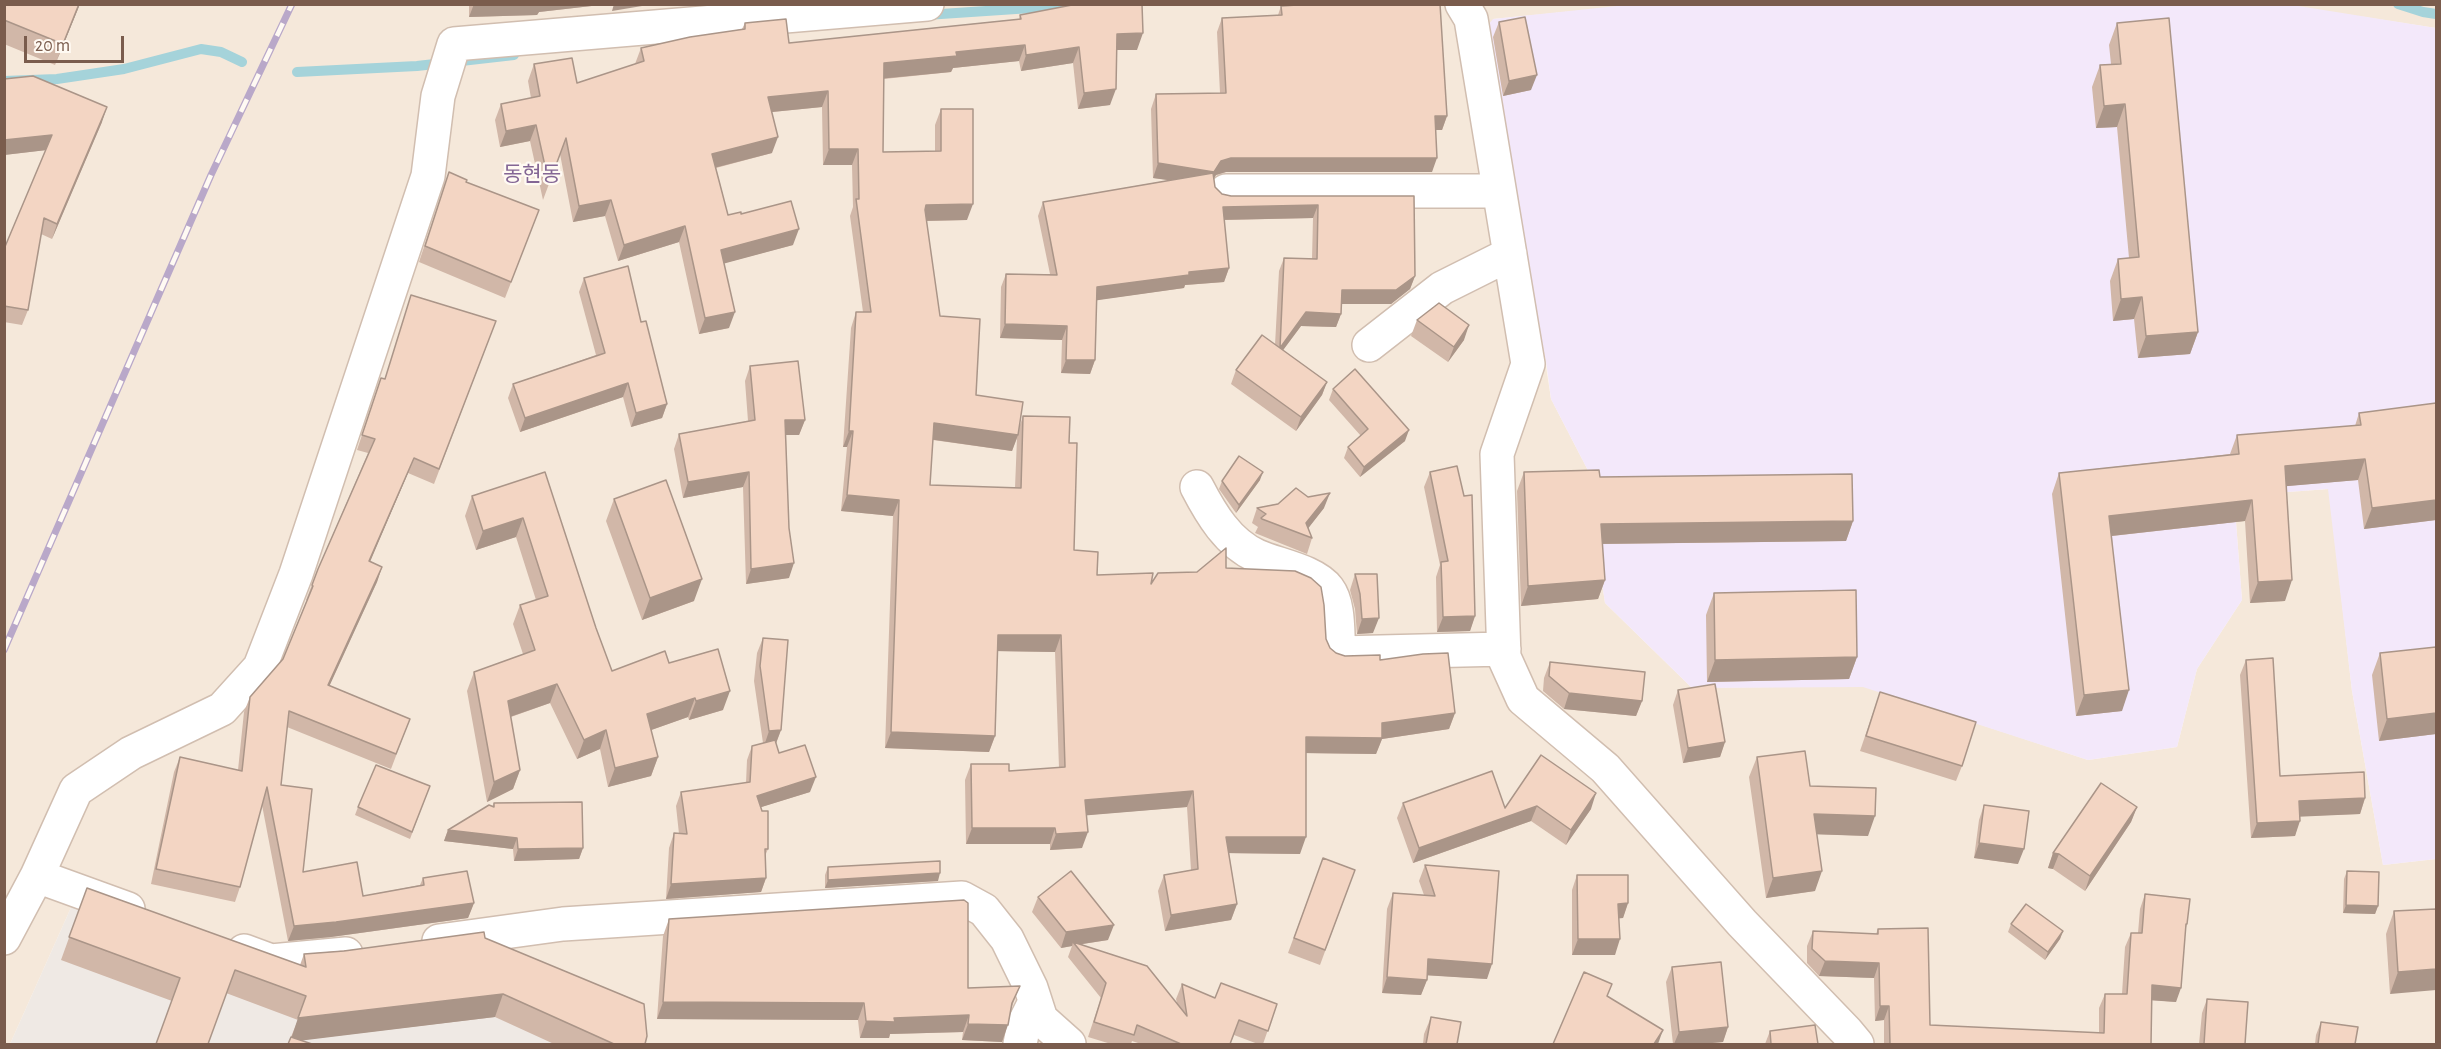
<!DOCTYPE html>
<html>
<head>
<meta charset="utf-8">
<style>
  body { margin:0 }
  #map { position:relative; width:2441px; height:1049px; overflow:hidden; background:#fdf6ec; font-family:"Alegreya Sans",sans-serif }
  canvas { display:block }
  .frame { position:absolute; inset:0; border:6px solid #7a5c4d; pointer-events:none }
  .scale { position:absolute; left:24px; top:36px; width:100px; height:27px; box-sizing:border-box; border:3px solid #7a5c4d; border-top:0; padding-left:8px; font-size:18px; line-height:21px; white-space:nowrap; color:#7a5c4d; -webkit-text-stroke:4px #fffaf3; paint-order:stroke }
</style>
</head>
<body>
<div id="map">
<canvas width="2441" height="1049"></canvas>
<div class="frame"></div>
<div class="scale">20 m</div>
</div>
<script>
const ctx = document.querySelector('canvas').getContext('2d');
ctx.lineJoin = 'round';
function paint(path, color) { ctx.fillStyle = color; ctx.fill(path, 'evenodd'); }
function trace(path, color, width, dash) { ctx.strokeStyle = color; ctx.lineWidth = width; ctx.lineCap = dash ? 'butt' : 'round'; ctx.setLineDash(dash || []); ctx.stroke(path); }
function write(font, color, halo, rows, align = 'center') {
  ctx.font = font + ' "Alegreya Sans","Noto Sans KR",sans-serif'; ctx.lineWidth = 4.5; ctx.setLineDash([]); ctx.textBaseline = 'middle'; ctx.strokeStyle = halo; ctx.fillStyle = color; for (const [text, x, y, turn = 0] of rows) {
    ctx.save(); ctx.translate(x, y); ctx.rotate((+turn || 0) * Math.PI / 180); ctx.textAlign = isNaN(turn) ? turn : align; if (halo) ctx.strokeText(text, 0, 0); ctx.fillText(text, 0, 0); ctx.restore();
  }
}
paint(new Path2D(`
  M5,5h1631l-143,14 58,380 45,87v57l9,60 87,85 171,-2 225,74 89,-13 20,-78 45,-69 -8,-104 95,-7 23,202 31,174 53,-6v185h-1832l-289,-59 -242,-82 -63,141h-5z
  M2286,5h150v23z`), '#f5e8da');
paint(new Path2D(`
  M73,903l241,82 183,-22 107,81h-594z`), '#efe9e4');
paint(new Path2D(`
  M1636,4h650l150,24v831l-53,6 -31,-174 -24,-202 -94,7 8,104 -45,69 -20,78 -89,13 -225,-73 -171,1 -87,-85 -9,-60v-57l-45,-87 -5,-38 -65,-328 12,-14z`), '#f3e8fa');
trace(new Path2D(`
  M2398,4l25,8 13,2
  M926,15l165,-11
  M297,72l120,-6 97,-11
  M4,81l53,-2 67,-10 77,-20 20,3 21,10`), '#a5d3da', 10);
const minor = new Path2D(`
  M1462,4l9,15 57,345 -31,90 7,203 19,42 82,69 137,155 105,109 10,12
  M1226,191h273
  M1369,345l73,-57 68,-34
  M1197,487c14,27 31,56 60,69 20,9 58,15 71,33 12,16 9,45 11,64l165,-4
  M37,876l91,33
  M4,938l33,-62 39,-86 55,-37 91,-44 38,-42 36,-93 132,-398 10,-80 16,-52 473,-40
  M439,941l124,-17 399,-26 22,12 23,29 24,49 10,31 28,25
  M244,951l27,10 75,-7
  M1020,1044l4,-20 11,-22`);
trace(minor, '#d1beb0', 36);
trace(minor, '#fff', 33);
const rail = new Path2D(`
  M4,650l207,-475 81,-171`);
trace(rail, '#b9a8c9', 7);
trace(rail, '#fffaf3', 4.5, [14]);
paint(new Path2D(`
  M4,4h76l-25,61 -51,-21z
  M469,4h140l-70,8 -2,3 -68,2z
  M1281,6l166,110 -5,14h-6l-4,42h-206l-10,3 -2,3 1,9 7,7 9,2h183l1,80 -5,13 -19,15h-50v10l-5,13 -35,-1 -18,24 44,32 -5,13 -26,36 -65,-47 5,-14 39,-25 4,-74 5,-13 28,1 1,-41 -89,2 5,48 -5,14 -39,3 -1,3 -88,12 -1,60 -5,14 -29,-1 1,-33 -62,-2 1,-51 5,-13h44l-12,-58 5,-14 127,-22 -17,-2 -2,-69 5,-15 64,-1 -3,-61 5,-14 56,-3z
  M1020,15l117,35h-21l-6,55 -32,4 -5,-46 -52,8 -2,-10 -66,7 -2,4 -67,7 -1,73 52,-1v-26l6,-16 26,111 -41,1 14,95 36,79 44,30 3,-9 46,27 5,107 23,25 54,9 46,-12 29,-4 100,71 4,9 6,5 9,3 35,4 75,53 -6,16 -67,10 -6,15 -70,-1 -6,101 -71,-1 8,51 -6,16 -66,11 -7,-40 6,-16 27,-5 -4,-63 -101,8 -4,33 -32,2v-6h-84l-1,-64 6,-16 38,7 50,-3 -4,-116 -58,-1 -2,85 -6,16 -104,-4 8,-232 -52,-5 6,-64h-4l8,-119 5,-16h7l-13,-96 3,-9 -1,-42h-29l-1,-58 -50,5v41l-56,15 12,47 13,-1 52,31 -69,18 5,65 -30,6 -20,-92 -61,19 -13,-45 -32,6 -13,-68 -17,46 -13,-59 -30,6 -5,-27 6,-16 30,-6 -3,-17 6,-17 43,19 58,-19 6,-16 101,-19 3,-6 44,20 230,-24zM1017,438l-2,50 -85,-3 3,-45 79,11z
  M1499,22l32,68 -28,6 -10,-59z
  M2117,23l81,309 -8,22 -52,4 -4,-39 -21,2 -3,-40 8,-22 11,-1 -12,-131 -21,1 -4,-41 8,-22 11,-1 -2,-19z
  M4,79l98,43 -50,117 -11,-5 -13,76 -6,15 -18,-3v-73l42,-99 -42,5z
  M449,172l17,10 73,28 -34,88 -86,-36z
  M584,278l57,44 26,82 -5,14 -31,9 -8,-30 -103,35 -12,-34 5,-14 83,-29 -17,-63z
  M411,295l85,26 -62,163 -26,-11 -38,88 12,6 -5,15 -48,104 81,33 -19,50 -104,-42 -6,58 22,87 60,24 57,-11 3,-7 51,25 -6,15 -137,19 -43,4 -26,-136 -22,82 -5,15 -84,-18 23,-112 6,-15 58,13 6,-58 6,-15 33,-38 24,-59h-1l12,-31 50,-116 -11,-3 24,-72 4,1z
  M1417,320l47,20 -16,22 -37,-26z
  M750,366l55,54 -6,15h-13l3,143 -43,6 -3,-97 -60,11 -9,-49 5,-15 69,-13 -3,-40z
  M1333,389l72,52 -45,36 -16,-19 4,-11 13,-11 -32,-36z
  M2436,403v117l-72,9 -6,-49 -72,6 -1,115 -35,2 -5,-82 -133,15 10,175 -46,5 -24,-222 7,-21 171,-19 7,-19 118,-9 4,-13z
  M545,472l51,156 16,43 57,-8 54,47 -34,10 -1,-3 -37,13 7,27 -7,19 -43,11 -8,-38 -23,10 -27,-56 -39,14 9,53 -7,19 -26,13 -20,-111 7,-19 49,-18 -10,-30 7,-19 16,-5 -20,-63 -40,13 -11,-34 7,-20z
  M1430,472l45,144 -5,15 -33,1 -1,-55 4,-12 -16,-78z
  M1524,472l76,5 253,44 -7,20 -244,3 3,36 -7,19 -77,7 -4,-115z
  M1260,480l-24,33 -17,-24 3,-8z
  M1308,497l16,11 -16,20 4,10 -5,16 -52,-21 3,-6 -6,-4 5,-15z
  M614,499l80,102 -52,19 -36,-99z
  M1355,574l18,59 -16,1 -2,-25 -5,-19z
  M1714,593l143,64 -8,22 -142,3 -1,-67z
  M763,638l18,92 -5,13 3,10 31,39 -49,15 7,42 -3,7 1,22 -5,14 -95,7 3,-51 5,-15 5,1 -3,-28 5,-14 65,-9 1,-23 5,-14 11,-3 -9,-62 3,-28z
  M2436,647v87l-57,7 -7,-66 8,-22z
  M2246,660l34,116 85,22 -5,16 -60,2 -5,20 -44,2 -11,-163z
  M1550,662l92,39 -6,15 -72,-7 -21,-18 1,-13z
  M1678,690l47,52 -5,15 -37,6 -10,-58z
  M1880,692l82,74 -6,15 -96,-30z
  M1541,755l50,54 -25,36 -35,-24 -118,42 -16,-45 6,-15 102,5z
  M1757,757l53,29 58,50 -51,-2 -2,57 -49,7 -17,-121z
  M430,786l-20,53 -55,-24 3,-8z
  M494,803l89,45 -4,11 -65,2 -1,-12 -69,-8 4,-11 44,-23z
  M1984,805l34,59 -44,-6 5,-38z
  M2137,807l-6,15 -46,69 -32,-22 -5,-1 5,-15z
  M1323,858l32,12 -35,95 -32,-12z
  M1425,865l62,114 -60,-4v5l-6,15 -39,-2 5,-84 6,-16 31,2 -5,-14z
  M828,867l110,14 -113,7v-13z
  M2347,871l31,35 -3,8 -32,-1 1,-34z
  M1577,875l51,28 -5,15h-4l-4,37h-43v-65z
  M87,888l213,77 4,-11 181,-16 160,106h-91l-59,-27 -194,23 -13,4 10,-24 -72,-27 -54,8 -111,-41z
  M2145,894l42,30 -2,7 -9,71 -24,-2 -1,44h-267v-24l-9,1 -1,-43 -55,-2 -12,-13v-17l6,-15 63,3 2,-5 52,96 169,8v-25l6,-14h17l3,-47 6,-14h7l2,-24z
  M1038,897l70,43 -26,4 95,59 -1,-4 6,-15 33,14 62,6 -14,40h-5l-24,-9 -4,9h-89l-9,-3 -1,3h-20l-23,-7 13,-39 -33,-41 4,-11 -11,2 -29,-36z
  M2436,909l-46,85 -4,-60 8,-23z
  M669,919l299,69 52,-2 -9,23 -9,33 -40,-2 1,-8 -73,2 -1,4h-29l-2,-18 -201,-1 6,-83z
  M2011,924l52,7 -3,8 -15,21 -37,-28z
  M1672,967l56,60 -5,15 -22,2h-28l-7,-62z
  M2207,999l38,45h-46l3,-31z
  M1431,1017l26,27h-34l1,-10z
  M2321,1022l34,22h-40l1,-9z
  M1770,1031l48,13h-53z`), '#d1b7a8');
paint(new Path2D(`
  M79,4h1l-25,61 8,-21z
  M474,4h135l-70,8 -2,3 -68,2z
  M614,4h40l-42,7z
  M1143,33l-6,17h-26l6,-16z
  M1025,45l-6,16 -66,7 -2,4 -73,7 6,-16 72,-11z
  M1079,47l-6,16 -52,8 5,-16z
  M1537,75l-6,15 -28,6 6,-15z
  M1116,89l-6,16 -32,4 6,-16z
  M828,91l-6,16 -60,6 6,-16z
  M2125,104l-8,23 -21,1 8,-22z
  M107,107l-5,15 -50,117 5,-15z
  M1435,116h12l-5,14h-12z
  M536,125l-6,16 -30,6 6,-16z
  M52,135l-5,15 -43,5v-15z
  M778,137l-6,16 -66,17 6,-16z
  M829,149h29l-6,16h-29z
  M1231,158h206l-5,14h-206l-10,3 -7,11 -56,-8 5,-15z
  M611,200l-6,16 -32,6 6,-16z
  M973,204l-6,16 -47,1 6,-16z
  M1318,205l-5,13 -95,2 5,-13z
  M685,226l-6,16 -61,19 6,-16z
  M799,229l-6,16 -78,21 6,-16z
  M1229,268l-5,14 -39,3 -1,3 -92,13 5,-14 92,-15z
  M1415,276l-5,13 -19,15h-54l5,-14z
  M2142,297l-8,22 -21,2 8,-22z
  M735,312l-6,16 -30,6 6,-16z
  M1306,312l35,2 -5,13 -35,-1 -26,35 5,-13z
  M1005,324l62,2 -5,14 -62,-2z
  M1469,325l-5,15 -16,22 6,-15z
  M2198,332l-8,22 -52,4 8,-22z
  M1066,360h29l-5,14 -29,-1z
  M1327,382l-5,13 -26,36 5,-14z
  M628,383l-5,14 -103,35 5,-14z
  M667,404l-5,14 -31,9 5,-14z
  M785,420h20l-6,15h-19z
  M934,423l84,12 -6,16 -84,-12z
  M1409,430l-4,11 -45,36 4,-10z
  M849,431h4l-6,16h-4z
  M414,458l-6,15 -44,103 5,-15z
  M2365,459l-7,21 -81,7 8,-21z
  M749,472l-6,15 -60,11 5,-16z
  M1263,472l-3,8 -24,33 3,-8z
  M1330,493l-6,15 -21,27 3,-12z
  M847,495l52,5 -6,16 -52,-5z
  M2252,500l-7,21 -143,16 7,-21z
  M2436,500v20l-72,9 8,-21z
  M523,518l-7,19 -40,13 7,-19z
  M1853,521l-7,20 -253,3 8,-20z
  M794,563l-5,15 -43,6 5,-15z
  M382,567l-5,15 -54,118 5,-15z
  M702,579l-8,22 -52,19 8,-22z
  M1605,580l-7,19 -77,7 7,-20z
  M2292,580l-7,21 -35,2 8,-21z
  M1475,616l-5,15 -33,1 6,-15z
  M1379,618l-6,15 -16,1 5,-15z
  M998,635h63l-6,17 -63,-1z
  M1857,657l-8,22 -142,3 8,-22z
  M557,684l-7,19 -49,17 7,-19z
  M2129,690l-7,21 -46,5 8,-21z
  M730,691l-7,19 -34,10 7,-19z
  M1569,693l73,8 -6,15 -72,-7z
  M695,698l-7,19 -48,17 7,-20z
  M1455,713l-6,16 -67,10 -6,15 -75,-1 5,-16 76,-14z
  M2436,713v21l-57,7 8,-22z
  M606,730l-6,19 -23,10 7,-19z
  M781,730l-6,16h-11l5,-15z
  M891,732l104,4 -6,16 -104,-4z
  M1725,742l-5,15 -37,6 5,-15z
  M658,757l-7,19 -43,11 7,-19z
  M520,770l-7,19 -26,13 7,-20z
  M816,777l-6,15 -58,18 5,-14z
  M1193,791l-6,16 -108,9 6,-16z
  M1596,793l-5,16 -25,36 5,-15z
  M2365,798l-5,16 -67,3 6,-16z
  M1537,806l-6,15 -118,42 6,-15z
  M2137,807l-6,15 -46,69 5,-15z
  M1814,814l61,2 -7,20 -61,-2z
  M2300,821l-5,15 -44,2 6,-15z
  M972,828h83l-5,16h-84z
  M448,830l69,8 -4,11 -69,-8z
  M1088,832l-6,16 -32,2 6,-16z
  M1226,837h80l-6,17 -79,-1z
  M1979,843l45,6 -6,15 -44,-6z
  M583,848l-4,11 -65,2 4,-12z
  M2053,853l6,1 -6,15 -5,-1z
  M1822,871l-7,20 -49,7 7,-20z
  M940,873l-2,8 -113,7 3,-8z
  M766,878l-5,14 -95,7 5,-15z
  M474,903l-6,15 -137,19 -43,4 6,-15z
  M1628,903l-5,15 -10,1 5,-15z
  M1237,904l-6,16 -66,11 6,-16z
  M2346,905l32,1 -3,8 -32,-1z
  M1114,925l-6,15 -32,5 -3,-3 -1,4 -11,2 5,-16z
  M2063,931l-3,8 -15,21 3,-8z
  M1578,939h42l-5,16h-43z
  M1428,959l64,5 -5,15 -65,-4z
  M1825,961l54,2 -5,15 -55,-2z
  M2436,969v21l-46,4 8,-22z
  M1387,977l40,3 -6,15 -39,-2z
  M2152,985l29,3 -5,14 -29,-2z
  M503,994l-8,23 -205,25 8,-24z
  M663,1002l201,1 -6,17 -201,-1z
  M1880,1006h9l-5,14 -9,1z
  M969,1015l-6,17 -73,2 -1,4h-29l6,-17 28,-3z
  M968,1024l40,1 -6,17 -40,-2z
  M1728,1027l-5,15 -22,2h-27l5,-12z
  M1663,1030l-5,14h-4z`), '#aa9588');
const building = new Path2D(`
  M4,4h75l-16,40 -59,-24z
  M1096,4h46l1,29 -26,1 -1,55 -32,4 -5,-46 -53,8 -1,-10 -69,7 1,4 -73,7 -1,89 58,-1v-42h32v95l-47,1 -1,5 15,106 40,3 -4,76 47,7 -5,33 -84,-12 -4,62 91,3 2,-72 47,1 -1,26h8l-3,107 24,2 -1,23 56,-2 -2,11 7,-11 39,-1 29,-24v20l69,3 16,7 10,9 3,18 2,34 4,9 6,5 9,3 35,-1v5l43,-6 25,-1 7,60 -73,10v15l-76,-1v100h-80l11,67 -66,11 -7,-40 34,-6 -5,-78 -108,9 3,32 -32,2 -1,-6h-83l-1,-64h38v7l56,-4 -4,-132h-63l-3,101 -104,-4 8,-232 -52,-5 6,-64h-4l7,-119h15l-15,-113h3l-1,-50h-29l-1,-58 -60,6 10,40 -66,17 16,61 13,-3v2l50,-13 8,28 -78,21 14,62 -30,6 -20,-92 -61,19 -13,-45 -32,6 -13,-68 -17,46 -13,-59 -30,6 -5,-27 39,-8 -6,-32 38,-6 5,25 67,-22 -3,-13 49,-11 55,-8v-6l41,-4 3,24 232,-24 -1,-4 52,-10z
  M1314,4h126l7,112h-12l2,42h-206l-10,3 -7,11 -56,-9 -2,-69 70,-1 -4,-75 60,-3 -1,-9z
  M1525,17l12,58 -28,6 -10,-59z
  M2169,18l29,314 -52,4 -4,-39 -21,2 -3,-40 21,-2 -14,-153 -21,2 -4,-41 21,-1 -4,-41z
  M33,76l74,31 -50,117 -13,-6 -16,92 -24,-4v-57l48,-114 -48,5v-61z
  M449,172l18,8 -1,2 73,28 -28,72 -86,-36z
  M1213,173l2,14 7,7 9,2h183l1,80 -19,14h-54l-1,24 -35,-2 -26,36 47,34 -26,35 -65,-47 26,-35 18,13 4,-90 33,1 1,-54 -95,2 6,61 -40,4v3l-92,12 -2,73h-29l1,-34 -62,-2 1,-50 51,1 -14,-73z
  M628,266l13,56 5,-1 21,83 -31,9 -8,-30 -103,35 -12,-34 92,-31 -21,-75z
  M411,295l85,26 -57,148 -25,-11 -45,103 13,6 -54,118 82,34 -14,35 -107,-43 -8,74 31,4 -9,83 54,-10 6,34 61,-11 -1,-7 44,-7 7,32 -138,19 -42,4 -27,-139 -27,100 -84,-18 24,-112 62,14 8,-74 33,-38 30,-73 -1,-1 6,-16 57,-130 -13,-4 19,-57 4,1z
  M1439,303l30,22 -15,22 -37,-27z
  M798,361l7,59h-20l4,108 5,35 -43,6 -2,-97 -61,10 -9,-48 76,-14 -5,-54z
  M1355,369l54,61 -45,37 -16,-20 20,-18 -35,-40z
  M2436,403v97l-64,8 -7,-49 -80,7 7,114 -34,2 -6,-82 -143,16 20,174 -45,5 -25,-222 180,-19 -2,-19 124,-10 -2,-12z
  M1239,456l24,16 -24,33 -17,-24z
  M1457,466l7,30 8,-1 3,121 -32,1 -2,-55 7,-1 -18,-89z
  M1599,470l1,7 252,-3 1,47 -252,3 4,56 -77,6 -4,-114z
  M545,472l51,156 16,43 53,-20 4,12 49,-14 12,42 -34,10 -1,-3 -48,16 11,43 -43,11 -9,-38 -22,10 -27,-56 -49,17 12,69 -26,12 -20,-110 61,-22 -15,-45 28,-9 -25,-78 -40,13 -11,-35z
  M666,480l36,99 -52,19 -36,-99z
  M1296,488l12,9 22,-4 -24,30 6,15 -50,-19 -1,-1 5,-4 -9,-6 21,-4z
  M1355,574h22l2,44 -17,1 -2,-25z
  M1856,590l1,67 -142,3 -1,-67z
  M763,638l25,2 -7,90 -12,1 -9,-65z
  M2436,647v66l-49,6 -7,-66z
  M2273,658l7,118 84,-4 1,26 -66,3 1,20 -43,2 -11,-163z
  M1550,662l95,10 -3,29 -73,-8 -20,-17z
  M1715,684l10,58 -37,6 -10,-58z
  M1880,692l96,30 -14,44 -96,-30z
  M775,740l4,13 26,-8 11,32 -59,19 5,15h6v38h-3l1,29 -95,6 3,-51 13,1 -6,-42 69,-10 2,-36z
  M1805,751l5,35 66,2 -1,28 -61,-2 8,57 -49,7 -16,-121z
  M1541,755l55,38 -25,37 -34,-24 -118,42 -16,-45 89,-32 13,37z
  M376,765l54,21 -18,46 -54,-25z
  M2101,783l36,24 -47,69 -31,-22 -6,-1z
  M582,802l1,46 -65,1 -1,-11 -69,-8 41,-25 5,2v-4z
  M1984,805l45,6 -5,38 -45,-6z
  M1323,858l32,12 -30,80 -31,-12z
  M940,861v12l-112,7v-13z
  M1425,865l74,6 -7,93 -64,-5 -1,21 -40,-3 6,-84 42,3z
  M1071,871l43,54 -48,7 -28,-35z
  M2347,871l32,1 -1,34 -32,-1z
  M1577,875h51v28l-10,1 2,35h-42z
  M87,888l219,79 -2,-13 40,-3 140,-19 1,6 159,66 3,32 -2,8h-31l-111,-50 -205,24 8,-22 -71,-26 -27,74h-52l24,-66 -111,-41z
  M2145,894l45,5 -3,25h-1l-5,64 -29,-3 -1,59h-261l-1,-38h-9l-1,-43 -54,-2 -13,-12 1,-18 65,3v-5l50,-1 2,97 174,8 1,-39h22l4,-61h11z
  M964,900l4,3v85l52,-2 -8,17 -4,22 -40,-1 1,-9 -75,3 1,4 -29,-1 -2,-18 -201,-1 6,-83z
  M2026,904l37,27 -15,21 -37,-28z
  M2436,909v60l-38,3 -4,-61z
  M1073,942l74,24 40,50 -5,-32 33,14 6,-15 56,21 -9,27 -29,-11 -9,24h-49l-44,-19 -3,10 -40,-13 12,-39z
  M1721,962l7,65 -49,5 -7,-65z
  M1584,972l28,12 -5,12 56,34 -9,14h-101z
  M2207,999l41,3 -3,42h-41z
  M1431,1017l30,5 -4,22h-31z
  M2321,1022l37,5 -3,17h-37z
  M1815,1025l3,19h-47l-1,-13z
  M291,1037l21,7h-24z`);
paint(building, '#f3d5c3');
trace(building, '#aa9588', 1.5);
write('21px', '#846695', '#fffaf3', [
  ["동현동",532,175]
]);
</script>
</body>
</html>
